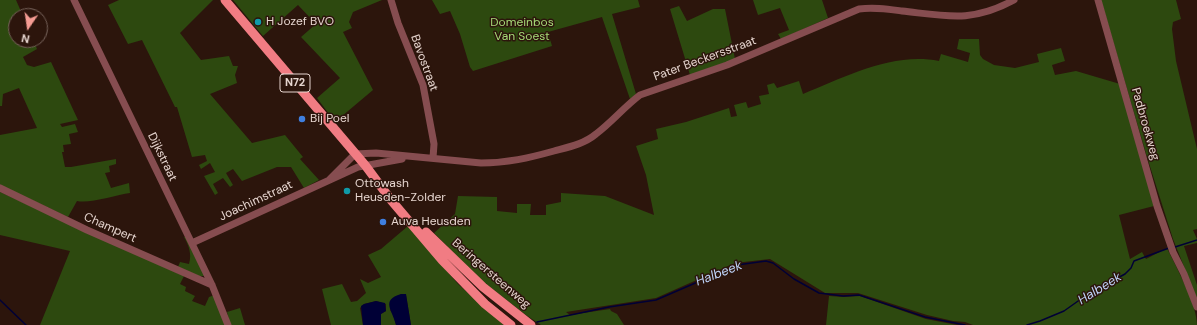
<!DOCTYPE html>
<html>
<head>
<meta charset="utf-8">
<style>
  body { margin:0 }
  #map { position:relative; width:1197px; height:325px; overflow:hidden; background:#2c150c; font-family:"DM Sans",sans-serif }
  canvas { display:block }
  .north { position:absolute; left:8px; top:8px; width:40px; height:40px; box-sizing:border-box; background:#2c150c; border:1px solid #76625a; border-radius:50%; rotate:193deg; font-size:11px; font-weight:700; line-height:16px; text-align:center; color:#e6d5cf }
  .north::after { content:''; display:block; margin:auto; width:14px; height:18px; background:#f59c93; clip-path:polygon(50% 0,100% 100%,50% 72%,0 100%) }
</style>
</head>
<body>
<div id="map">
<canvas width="1197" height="325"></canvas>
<div class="north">N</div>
</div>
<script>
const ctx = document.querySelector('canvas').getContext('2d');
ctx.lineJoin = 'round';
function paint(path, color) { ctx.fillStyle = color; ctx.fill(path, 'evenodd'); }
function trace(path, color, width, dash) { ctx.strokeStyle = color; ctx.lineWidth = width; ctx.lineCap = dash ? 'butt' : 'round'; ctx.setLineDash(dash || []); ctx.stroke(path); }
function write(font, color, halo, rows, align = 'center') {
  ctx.font = font + ' "DM Sans",sans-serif'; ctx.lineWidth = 3; ctx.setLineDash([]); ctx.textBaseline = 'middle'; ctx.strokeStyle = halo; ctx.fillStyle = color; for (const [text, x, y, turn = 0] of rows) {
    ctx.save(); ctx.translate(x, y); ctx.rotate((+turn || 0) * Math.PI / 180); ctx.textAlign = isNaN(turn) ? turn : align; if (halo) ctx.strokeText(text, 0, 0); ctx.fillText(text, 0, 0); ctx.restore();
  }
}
paint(new Path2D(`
  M0,0h16l7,16h-7v24h17l4,9 -14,8 4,8 7,2 17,-5 27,58 -18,4 2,3 13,-3 3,8 -9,2 2,10 -8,1 1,7h-2l3,15h6l45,-8v5l-7,2 1,6 -5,1 6,15 18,-5 1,10c-14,2 -41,11 -53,8l-9,16 -68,-32v-50l37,-7 -18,-40 -16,6 -1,12h-2z
  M119,0h94l-33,33 21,27 28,-4 4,10h5l-3,9 2,8 -27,11 42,49 33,-8 18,22 -3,2 19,21 -15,8 -13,-21h-14l-35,14 -9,-12 -7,4 7,12 -3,2 -7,-9 -10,6 5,9 -3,2 -11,-19 11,-4 -5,-9 -9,6 -2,-4 8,-4 -2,-6 -13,2 -15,-50h-2l-33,-67 -14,4 -20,-39z
  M233,0h149l-29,12 -4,10 3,6 -9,4 30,58 -38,32 -18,-24 23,-20 -39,-41 15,-13 -18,-19 -35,31z
  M432,0h206l2,7 -28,7 24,80 -6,5 -28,-82 -54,15 4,14 -79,25 -3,-4 -10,-33 -10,-23 -10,3z
  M753,0h69l6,18 -47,21 -3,-5 11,-4 -9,-22 -22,7z
  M1101,0h75l5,19 -8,3 -1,7 4,32 21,88v80l-4,1 4,9v4l-13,3 13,39v14l-24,-60 -26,-82z
  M679,6l8,15 26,-12h12l10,50 -45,16 -20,-66z
  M959,39h20l1,16 3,4 11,6 21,3 24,-6 -2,-8 24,-6 4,13 -13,4 3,10 21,-4 44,13 34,122 -35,9 11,44 12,-7 4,7 21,-11c9,19 30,56 30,77h-224l-8,-3 -12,-1 -26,-6 -69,-22h-33l-55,-34 -35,4 -79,35 -90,14 4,3 40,-6 1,2 6,3 7,11h-83l-15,-10 -45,-35 -47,-47 21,-19 3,-18 39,1v14l20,2v-9h14l-1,11h16v-10l15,-3v-9l44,3 49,19 -8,-40 -10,-29 22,-7 -2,-10 30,-7 43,-14 2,9 6,-1 -3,-11 12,-3 2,6 13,-4 -2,-8 10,-2 -2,-9 7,-2 3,5 22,-7 4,13c43,-17 88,-42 136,-33l2,-7 27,8 2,-9 -13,-4z
  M0,192l184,84 -4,8 6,3 -1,4 10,5 -3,5 13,5 4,-9 6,-2 14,24 -2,-7 13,-4 5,17h-205l30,-74 -70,-16z
  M408,226l50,58 46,41h-93l-5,-30 -5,-1 -11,16 3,4 3,11h-15v-11l5,-3v-7l-10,-3 -12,3 -4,4 3,17h-32l-9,-36 20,-5 9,18 6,-1 9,-8 -6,-14 8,4 13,-6 -13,-22 13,-6z
  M184,237h2l19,39h-6l-21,-9 2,-5 9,2c3,-10 0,-18 -5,-27z
  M829,296l15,1 16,-1 66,23 31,6h-131z`), '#2d490f');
paint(new Path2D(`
  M401,294h5l5,31h-15c-3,-14 -16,-25 5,-31z
  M376,301l9,2 1,8 -5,3v11h-18l-2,-19 3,-2z`), '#000036');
trace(new Path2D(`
  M1175,247l22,-7
  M0,300l26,25
  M537,322l72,-15 47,-7 81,-35 29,-4 7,2 21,16 25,14 24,3 16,-1 66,22 40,8
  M1027,325l13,-4 24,-10 24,-17 37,-20 6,-6 3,-7 35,-13`), '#000036', 1.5);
trace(new Path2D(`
  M74,0l138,285 16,40
  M391,0l7,23 25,62 11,59 -1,14
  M1098,0l59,206 16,46 11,22 13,33
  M330,179l25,-25 21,-1 105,10c26,0 48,-5 73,-12 15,-4 30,-7 42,-17 16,-12 28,-27 44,-39l87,-30 132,-56c15,-2 28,0 43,2 45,5 70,12 112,-11
  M0,188l87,42 125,55
  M192,243l166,-76 44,-8`), '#864d50', 7);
trace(new Path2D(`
  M225,0l140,165 26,35 51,60 43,44 26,21
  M426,232l57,55 48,38`), '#f17c83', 9);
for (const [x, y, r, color] of [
  [258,22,4,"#0f9aa8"],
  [302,119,4,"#3f7fe0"],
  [347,191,4,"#0f9aa8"],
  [383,222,4,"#3f7fe0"]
]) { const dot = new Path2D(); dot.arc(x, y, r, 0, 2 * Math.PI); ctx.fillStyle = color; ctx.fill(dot); trace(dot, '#2c150c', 1.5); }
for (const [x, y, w] of [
  [295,83,30]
]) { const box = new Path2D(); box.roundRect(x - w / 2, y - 9, w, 18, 3); ctx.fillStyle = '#2c150c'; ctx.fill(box); trace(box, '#e6d5cf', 1); }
write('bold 11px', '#e6d5cf', null, [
  ["N72",295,83]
]);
write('12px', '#e6d5cf', '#2c150c', [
  ["H Jozef BVO",266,22],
  ["Bij Poel",310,119],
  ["Ottowash",355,184],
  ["Heusden-Zolder",355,198],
  ["Auva Heusden",391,222]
], 'left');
write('12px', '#a6db78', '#2c150c', [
  ["Domeinbos",522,23],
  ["Van Soest",522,37]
]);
write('12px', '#e6d5cf', '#2c150c', [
  ["Pater Beckersstraat",705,59,-20],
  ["Bavostraat",424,63,70],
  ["Padbroekweg",1145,124,74],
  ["Dijkstraat",162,157,64],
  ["Joachimstraat",256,201,-25],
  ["Champert",110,228,24],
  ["Beringersteenweg",491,274,41]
]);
write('italic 13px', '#bfd3f8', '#2c150c', [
  ["Halbeek",719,274,-21],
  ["Halbeek",1100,289,-32]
]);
</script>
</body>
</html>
